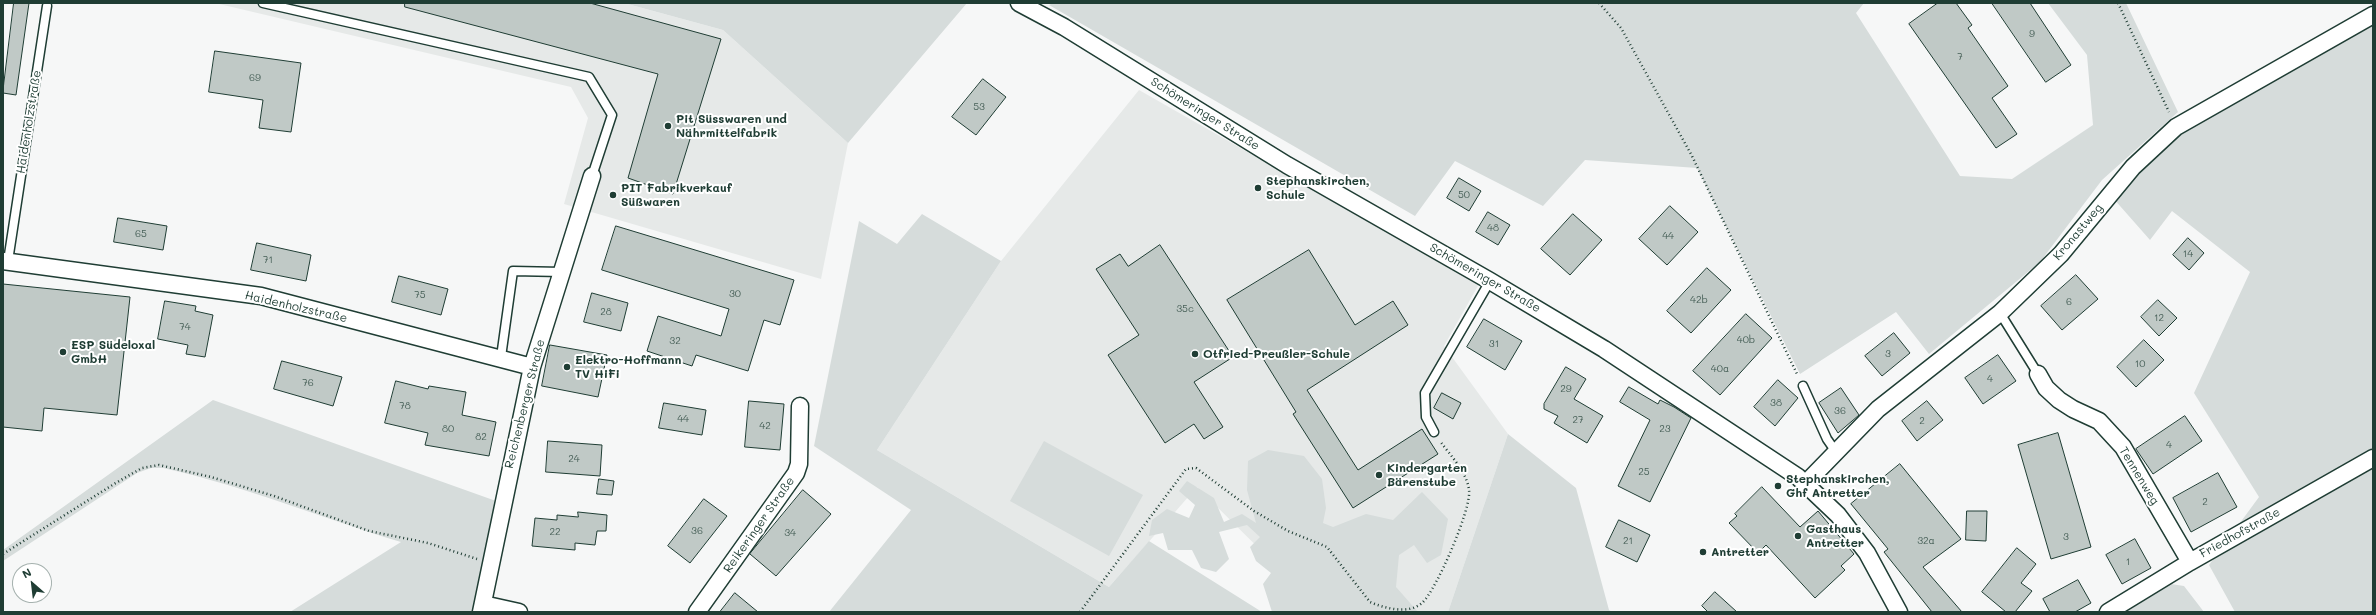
<!DOCTYPE html>
<html>
<head>
<meta charset="utf-8">
<style>
  body { margin:0 }
  #map { position:relative; width:2376px; height:615px; overflow:hidden; background:#f6f7f7; font-family:Mali,sans-serif }
  canvas { display:block }
  .frame { position:absolute; inset:0; border:4px solid #1f3d34; pointer-events:none }
  .north { position:absolute; left:12px; top:563px; width:40px; height:40px; box-sizing:border-box; background:#fff; border:1px solid #a5b1ae; border-radius:50%; rotate:332deg; font-size:11px; font-weight:700; line-height:16px; text-align:center; color:#1f3d34 }
  .north::after { content:''; display:block; margin:auto; width:14px; height:18px; background:#1f3d34; clip-path:polygon(50% 0,100% 100%,50% 72%,0 100%) }
</style>
</head>
<body>
<div id="map">
<canvas width="2376" height="615"></canvas>
<div class="frame"></div>
<div class="north">N</div>
</div>
<script>
const ctx = document.querySelector('canvas').getContext('2d');
ctx.lineJoin = 'round';
function paint(path, color) { ctx.fillStyle = color; ctx.fill(path, 'evenodd'); }
function trace(path, color, width, dash) { ctx.strokeStyle = color; ctx.lineWidth = width; ctx.lineCap = dash ? 'butt' : 'round'; ctx.setLineDash(dash || []); ctx.stroke(path); }
function write(font, color, halo, rows, align = 'center') {
  ctx.font = font + ' Mali,sans-serif'; ctx.lineWidth = 4; ctx.setLineDash([]); ctx.textBaseline = 'middle'; ctx.strokeStyle = halo; ctx.fillStyle = color; for (const [text, x, y, turn = 0] of rows) {
    ctx.save(); ctx.translate(x, y); ctx.rotate((+turn || 0) * Math.PI / 180); ctx.textAlign = isNaN(turn) ? turn : align; if (halo) ctx.strokeText(text, 0, 0); ctx.fillText(text, 0, 0); ctx.restore();
  }
}
paint(new Path2D(`
  M215,3h409l99,27 125,113 -27,136 -257,-75 24,-86 -17,-31z
  M1139,90l340,194 -35,62 64,88 -60,178h-125l-126,-125 -88,100 -232,-137 124,-189z`), '#e6e9e8');
paint(new Path2D(`
  M624,3h343l-119,140 -125,-113z
  M1053,3h811l-8,10 104,163 52,3 81,-54 -6,-70 -39,-52h78l52,109 -76,68 -62,82 -111,92 -33,-42 -96,62 -103,-206 -112,-8 -42,46 -88,-45 -40,55 -366,-211z
  M2373,24v588h-138l-26,-47 50,-68 -65,-104 56,-121 -78,-61 -22,29 -37,-42 66,-63z
  M922,214l79,47 -124,189 232,137 40,-46 113,71h-433l82,-102 -97,-64 45,-225 38,23z
  M213,400l283,101 -21,111h-185l111,-70c-80,-24 -156,-56 -238,-74h-12l-14,5 -134,88v-11z
  M1508,434l68,54 33,122 3,2h-164z
  M1044,441l99,54 -34,61 -99,-55z
  M1268,450l36,6 18,23 4,29 -3,15 10,4 33,-13 27,6 29,-28 26,27 -7,36 -14,8 -13,-18 -15,10 -3,32 22,25h-146l-9,-28 8,-11 -15,-12 -6,-14 10,-10 -13,-12 -28,7 10,27 -13,13 -15,-4 -9,-18h-24l-5,-17 -14,3 3,-16 15,-11 22,9 6,-13 -16,-14 8,-10 27,17 10,24 18,-8 14,9 -9,-33 1,-29z
  M2171,584l13,2 20,26h-78z`), '#d6dcdb');
const building = new Path2D(`
  M14,3h15l-13,92 -13,-2z
  M405,3h185l131,36 -48,155 -45,-16 30,-104 -253,-67z
  M1938,3h18l16,22 -4,3 40,58 -16,12 25,36 -21,14 -87,-124z
  M1992,3h38l41,62 -25,17z
  M215,51l86,12 -10,69 -32,-4 4,-28 -54,-8z
  M983,79l23,18 -30,38 -24,-18z
  M1459,178l22,13 -12,20 -22,-13z
  M1670,206l28,26 -31,33 -28,-26z
  M1488,212l22,13 -12,20 -22,-13z
  M1573,214l29,26 -32,35 -29,-26z
  M118,218l49,8 -4,24 -49,-8z
  M616,226l178,54 -14,45 -16,-5 -16,51 -52,-16 -4,11 -45,-15 11,-35 63,20 8,-27 -127,-39z
  M2188,238l16,15 -15,17 -16,-15z
  M257,243l54,12 -5,26 -55,-11z
  M1160,245l73,112 -39,25 29,45 -19,12 -10,-15 -29,19 -57,-88 31,-20 -43,-66 24,-15 8,12z
  M1309,250l46,75 38,-24 15,24 -101,65 51,80 64,-41 16,25 -85,54 -60,-94 3,-2 -69,-112z
  M1707,268l24,22 -40,43 -24,-22z
  M2076,275l22,24 -36,31 -21,-24z
  M399,276l49,13 -7,26 -49,-13z
  M3,284l127,13 -13,118 -73,-7 -2,23 -39,-4z
  M592,293l36,10 -7,28 -37,-9z
  M2158,300l19,18 -18,18 -18,-19z
  M165,301l31,5 -1,5 18,4 -8,42 -19,-3 2,-9 -30,-6z
  M1746,314l26,24 -52,57 -27,-24z
  M1484,319l38,22 -17,29 -38,-23z
  M1894,333l16,20 -28,23 -17,-20z
  M2144,340l20,20 -28,27 -19,-20z
  M550,345l57,10 -9,42 -56,-11z
  M1998,355l18,26 -33,23 -18,-26z
  M282,361l60,16 -9,29 -59,-17z
  M1566,367l20,12 -12,20 29,17 -16,27 -33,-20 4,-7 -14,-7v-5z
  M1778,380l20,18 -23,28 -21,-19z
  M396,381l32,8 1,-3 37,6 -4,23 34,7 -7,34 -64,-11 3,-12 -43,-10z
  M1629,387l29,17 2,-4 14,7 17,11 -41,84 -32,-16 32,-66 -30,-18z
  M1841,388l18,27 -21,18 -19,-30z
  M1442,393l19,10 -8,16 -19,-11z
  M749,401l35,3 -4,46 -35,-3z
  M1927,401l16,19 -26,21 -15,-20z
  M664,403l42,7 -4,25 -43,-7z
  M2185,416l17,25 -49,33 -17,-25z
  M2058,433l33,114 -40,12 -33,-114z
  M548,441l54,4 -2,31 -54,-4z
  M1900,464l61,75 -38,28 39,45h-30l-48,-60 4,-3 -37,-45z
  M2218,473l19,34 -46,25 -18,-34z
  M599,479l15,2 -2,14 -15,-1z
  M1762,487l38,40 18,-16 36,43 -13,12 4,4 -30,28 -49,-53 -8,8 -29,-30 8,-7 -2,-2z
  M803,490l28,24 -55,62 -26,-22z
  M704,499l23,17 -37,47 -22,-17z
  M1967,511h20l-1,30 -20,-1z
  M578,512l29,3 -1,16h-9l-2,14 -20,-2v7l-43,-4 3,-28 22,2v-5l21,2z
  M1619,520l31,15 -13,27 -31,-15z
  M2135,539l16,29 -29,16 -16,-29z
  M2017,548l19,16 -15,19 11,8 -17,21h-9l-24,-20z
  M2078,580l13,23 -16,9h-25l-7,-13z
  M1715,592l22,20h-29l-6,-6z
  M735,593l23,19h-38z`);
paint(building, '#c0c9c6');
trace(building, '#1f3d34', 1);
const lane = new Path2D(`
  M263,3l326,74 23,38 -20,61
  M8,261l39,-255
  M2000,313l38,61
  M501,357l12,-86 49,1
  M1803,386l24,53 9,13
  M1434,432l-8,-15 -1,-24 65,-112`);
const street = new Path2D(`
  M1019,3l45,24 223,138 203,116 114,68 194,128 40,38 29,38 32,59
  M3,261l258,35 271,71
  M2038,374l8,14 13,12 14,9 26,12 24,26 67,115
  M1806,483l72,-74 122,-96 61,-59 72,-87 43,-40 197,-112
  M483,604l36,8
  M481,612l51,-245 60,-191
  M697,612l99,-139 3,-9 1,-58
  M2108,612l82,-50 183,-104`);
trace(lane, '#1f3d34', 11);
trace(street, '#1f3d34', 19);
trace(new Path2D(`
  M1599,3l22,25 70,126 107,222
  M2118,3l51,109
  M3,554l111,-70 28,-16 17,-3 52,12 63,19 95,35 59,12 49,16
  M1080,612l106,-143 10,-1 58,43 34,20 39,16 43,55c14,6 38,13 52,1 14,-12 50,-95 47,-113 -2,-18 -19,-35 -29,-49`), '#1f3d34', 2.5, [1, 3]);
trace(lane, '#fff', 8);
trace(street, '#fff', 16);
for (const [x, y, r, color] of [
  [668,126,4,"#1f3d34"],
  [1258,188,4,"#1f3d34"],
  [613,195,4,"#1f3d34"],
  [63,352,4,"#1f3d34"],
  [1195,354,4,"#1f3d34"],
  [567,367,4,"#1f3d34"],
  [1379,475,4,"#1f3d34"],
  [1778,486,4,"#1f3d34"],
  [1798,536,4,"#1f3d34"],
  [1703,552,4,"#1f3d34"]
]) { const dot = new Path2D(); dot.arc(x, y, r, 0, 2 * Math.PI); ctx.fillStyle = color; ctx.fill(dot); trace(dot, '#fff', 1.5); }
write('10px', '#476058', null, [
  ["9",2032,34],
  ["7",1960,57],
  ["69",255,78],
  ["53",979,107],
  ["50",1464,195],
  ["48",1493,228],
  ["65",141,234],
  ["44",1668,236],
  ["14",2188,254],
  ["71",268,260],
  ["30",735,294],
  ["75",420,295],
  ["42b",1699,300],
  ["6",2069,302],
  ["35c",1185,309],
  ["28",606,312],
  ["12",2159,318],
  ["74",185,327],
  ["40b",1746,340],
  ["32",675,341],
  ["31",1494,344],
  ["3",1888,354],
  ["10",2140,364],
  ["40a",1720,369],
  ["4",1990,379],
  ["76",308,383],
  ["29",1566,389],
  ["38",1776,403],
  ["78",405,406],
  ["36",1840,411],
  ["44",683,419],
  ["27",1578,420],
  ["2",1922,421],
  ["42",765,426],
  ["80",448,429],
  ["23",1665,429],
  ["82",481,437],
  ["4",2169,445],
  ["24",574,459],
  ["25",1644,472],
  ["2",2205,502],
  ["36",697,531],
  ["22",555,532],
  ["34",790,533],
  ["3",2066,537],
  ["21",1628,541],
  ["32a",1926,541],
  ["1",2128,562]
]);
write('12px', '#1f3d34', '#fff', [
  ["Schömeringer Straße",1205,114,32],
  ["Haidenholzstraße",29,122,-81],
  ["Kronastweg",2078,232,-50],
  ["Schömeringer Straße",1485,278,30],
  ["Haidenholzstraße",296,307,13],
  ["Reichenberger Straße",525,404,-76],
  ["Tennenweg",2139,476,59],
  ["Reikeringer Straße",759,525,-55],
  ["Friedhofstraße",2240,533,-29]
]);
write('bold 12px', '#1f3d34', '#fff', [
  ["Pit Süsswaren und",676,119],
  ["Nährmittelfabrik",676,133],
  ["Stephanskirchen,",1266,181],
  ["Schule",1266,195],
  ["PIT Fabrikverkauf",621,188],
  ["Süßwaren",621,202],
  ["ESP Südeloxal",71,345],
  ["GmbH",71,359],
  ["Otfried-Preußler-Schule",1203,354],
  ["Elektro-Hoffmann",575,360],
  ["TV HiFi",575,374],
  ["Kindergarten",1387,468],
  ["Bärenstube",1387,482],
  ["Stephanskirchen,",1786,479],
  ["Ghf Antretter",1786,493],
  ["Gasthaus",1806,529],
  ["Antretter",1806,543],
  ["Antretter",1711,552]
], 'left');
</script>
</body>
</html>
